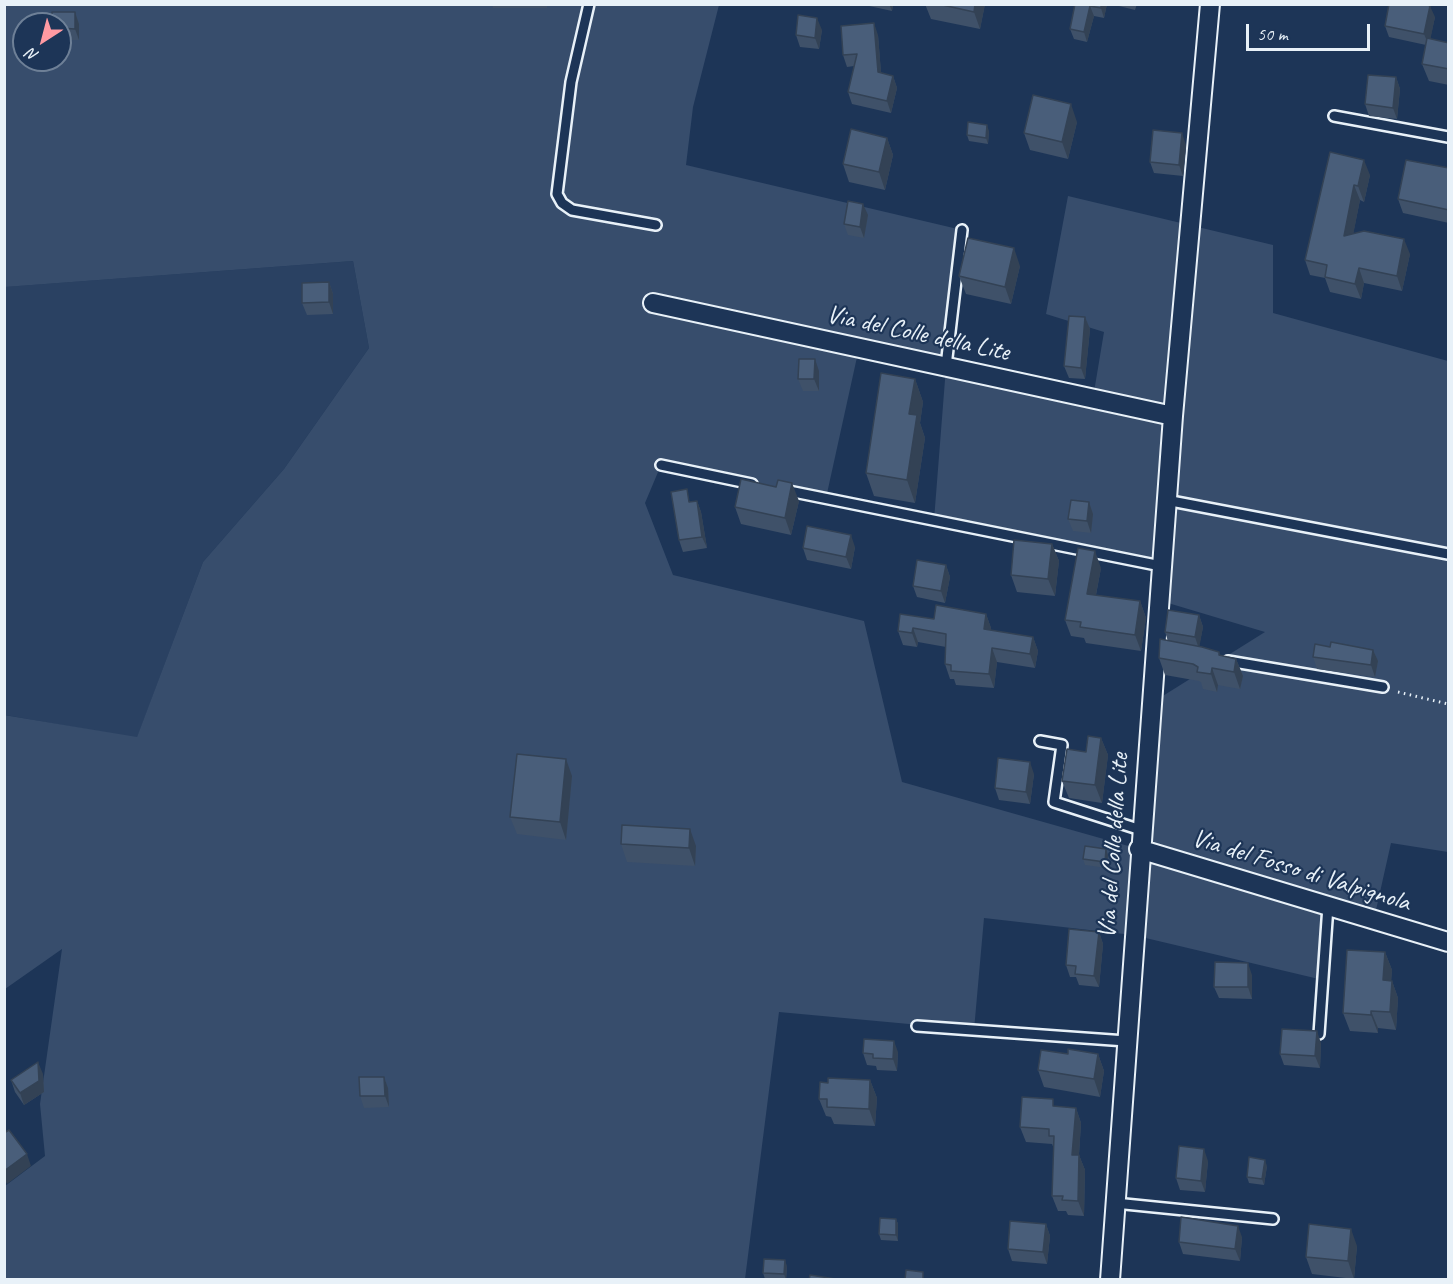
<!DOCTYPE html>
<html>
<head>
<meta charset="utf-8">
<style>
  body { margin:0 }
  #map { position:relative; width:1453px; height:1284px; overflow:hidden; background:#1d3557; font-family:Caveat,sans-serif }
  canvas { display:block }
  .frame { position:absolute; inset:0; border:6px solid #e8f1f8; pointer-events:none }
  .north { position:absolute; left:12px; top:12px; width:60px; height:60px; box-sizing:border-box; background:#1d3557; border:2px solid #6e8097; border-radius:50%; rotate:216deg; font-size:16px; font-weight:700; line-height:24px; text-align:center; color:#e8f1f8 }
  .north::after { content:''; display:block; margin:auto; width:21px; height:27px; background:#ff9aa2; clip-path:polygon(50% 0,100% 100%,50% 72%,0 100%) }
  .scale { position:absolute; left:1246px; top:24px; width:124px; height:27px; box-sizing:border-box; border:3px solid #e8f1f8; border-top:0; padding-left:8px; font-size:18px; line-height:21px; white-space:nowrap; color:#e8f1f8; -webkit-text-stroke:4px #1d3557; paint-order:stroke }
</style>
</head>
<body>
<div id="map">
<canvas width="1453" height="1284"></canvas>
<div class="frame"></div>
<div class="north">N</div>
<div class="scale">50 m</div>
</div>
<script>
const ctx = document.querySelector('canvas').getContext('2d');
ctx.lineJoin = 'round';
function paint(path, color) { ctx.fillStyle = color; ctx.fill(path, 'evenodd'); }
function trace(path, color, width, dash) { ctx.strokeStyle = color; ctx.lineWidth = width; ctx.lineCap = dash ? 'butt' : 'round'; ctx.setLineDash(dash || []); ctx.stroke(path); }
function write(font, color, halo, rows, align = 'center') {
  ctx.font = font + ' Caveat,sans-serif'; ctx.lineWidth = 4.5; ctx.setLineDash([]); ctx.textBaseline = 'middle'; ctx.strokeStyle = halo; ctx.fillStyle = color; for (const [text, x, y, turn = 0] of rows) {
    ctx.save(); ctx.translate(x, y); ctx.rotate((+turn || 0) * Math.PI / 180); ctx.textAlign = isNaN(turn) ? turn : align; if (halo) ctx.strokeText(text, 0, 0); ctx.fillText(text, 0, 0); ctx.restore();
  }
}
paint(new Path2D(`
  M353,261l16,87 -85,121 -81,93 -66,176 -132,-23 -1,-428z`), '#2a4162');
paint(new Path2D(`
  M5,5h714l-26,102 -7,58 276,65 -16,136 147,32 11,-66 -58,-18 22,-118 205,49v68l175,48v491l-57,-9 -17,76 -46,-13 -5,74 -190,-45 -149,-17 -10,112 -195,-18 -34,267h-740v-93l40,-30 -5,-52 22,-155 -57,40 -1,-274 133,22 66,-175 81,-93 85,-121 -16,-87 -348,26zM24,24h36v36h-36zM859,348l87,19 -12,153 227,47 -3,33 107,32 -115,72 -11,145 -237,-67 -38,-161 -191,-46 -28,-72 16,-38 165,33z`), '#374d6c');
const lane = new Path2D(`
  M589,4l-18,78 -14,112 5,9 10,7 84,15
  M1334,116l114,21
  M946,366l16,-136
  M661,465l91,19
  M784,490l377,76
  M1166,500l282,54
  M1228,661l155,26
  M1040,741l22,4 -8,57 87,28
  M917,1026l209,15
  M1319,1034l9,-128
  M1115,1203l158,16`);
const street = new Path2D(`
  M653,303l520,113
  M1139,849l309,93
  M1110,1280l63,-864 37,-412`);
trace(lane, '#e8f1f8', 14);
trace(street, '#e8f1f8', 22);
trace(new Path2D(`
  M1398,692l50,12`), '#e8f1f8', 3, [1.5, 4.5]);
trace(lane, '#1d3557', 9);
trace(street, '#1d3557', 18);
paint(new Path2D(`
  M492,4h55v4h-54z
  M860,4h33l-1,7z
  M925,4h60l-5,25 -49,-10z
  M1075,4h32l-3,14 -10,-2 -7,26 -13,-3 -4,-10z
  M1111,4h26l-2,6z
  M75,12l4,12v16h-19v-16z
  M1435,17l-5,22 19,4v42l-20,-4 -7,-17 4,-19 -37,-8 -4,-11z
  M822,30l-3,19 -19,-2 -4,-12z
  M878,35l3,38 12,3 4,12 -6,25 -39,-9 -4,-12 6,-26 -7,1 -4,-12z
  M1396,77l4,12 -3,30 -28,-3 -4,-12z
  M1077,122l-9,37 -38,-9 -6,-17z
  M989,131l-1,13 -19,-3 -2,-6z
  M887,138l6,17 -8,35 -36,-8 -6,-18z
  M1186,145l-3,31 -29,-3 -4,-11z
  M1330,152l40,23 -6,27 -4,-2 -7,34 57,20 -8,37 -38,-8 -3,16 -31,-7 -5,-14 -15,-3 -5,-15z
  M1449,168v55l-46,-10 -5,-14z
  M868,215l-4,23 -16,-3 -4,-11z
  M1020,266l-9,38 -45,-10 -7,-18z
  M329,282l4,12v20l-26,1 -5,-12z
  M1085,317l5,12 -5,50 -16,-1 -5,-12z
  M819,371v20h-16l-5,-12z
  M915,379l8,23 -3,21 5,15 -10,65 -41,-7 -8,-23z
  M697,501l4,11 6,36 -24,4 -4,-12 12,-38z
  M799,501l-8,34 -50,-11 -6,-17z
  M1089,502l4,12 -2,19 -18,-2 -5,-12z
  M1052,544l7,17 -4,35 -38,-4 -6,-17z
  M855,547l-4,22 -44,-9 -4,-12z
  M946,565l4,12 -5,26 -28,-6 -4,-11z
  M1101,568l-5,27 44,6 6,17 -5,33 -55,-8 -2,-5 -13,-2 -6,-16z
  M986,614l5,14v2l42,7 5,14 -3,17 -38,-6 -3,26 -38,-3 -2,-6h-4l-5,-15 1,-17 -28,-5 -1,5 -14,-2 -5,-14 36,-12z
  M1199,615l4,12 -4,19 20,6 1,4 16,3 7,17 -3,13 -22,-4 -1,7 -14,-3 -2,-7 -2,-1 -34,-6 -6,-17 9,-17 -3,-9z
  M1373,650l5,11 -3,16 -58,-8 -4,-12z
  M1101,738l7,17 -6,48 -33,-5 -7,-17 24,-29z
  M1034,774l-4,30 -31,-4 -4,-12z
  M572,776l-6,64 -49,-6 -7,-17z
  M621,844l75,2 -1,20 -68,-4z
  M1108,855l-1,13 -22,-3 -2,-6z
  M1099,932l4,12 -4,43 -20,-2 -3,-8h-6l-4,-12z
  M1385,952l7,18 -1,11h1l6,17 -2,32 -18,-2v5l-28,-2 -7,-18z
  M1252,975v24l-33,-1 -5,-11z
  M1321,1043l-1,25 -36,-3 -4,-11z
  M898,1052l-1,19 -20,-1 -1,-4 -9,-1 -4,-12z
  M1068,1054h30l6,17 -4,26 -56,-10 -6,-17z
  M43,1074l1,18 -20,13 -9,-13 -4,-12z
  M384,1077l4,11 1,19 -25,1 -4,-12z
  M870,1080l7,18 -2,28 -41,-2 -3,-7 -5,-1 -7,-17 9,-16z
  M1056,1107l20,1 5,15 -2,32 6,15 -1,46 -16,-1 -2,-4h-8l-6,-15 2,-47 -2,-5 -26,-2 -6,-15z
  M1208,1161l-3,31 -25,-2 -4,-12z
  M1267,1166l-3,19 -15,-2 -2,-6z
  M896,1219l2,5v17l-17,-1 -2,-6z
  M1046,1224l4,12 -3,28 -35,-3 -4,-12z
  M1242,1237l-2,24 -57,-7 -4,-12z
  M1357,1246l-3,33 -42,-5 -6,-17z
  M787,1266l-1,14 -21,-1 -2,-6z`), '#3f5169');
paint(new Path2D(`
  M889,4h4l-1,7z
  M975,4h10l-5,25 -6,-17z
  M1101,4h6l-3,14 -3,-10z
  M1090,6l4,10 -7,26 -3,-10z
  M1430,6l5,11 -6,29 -5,-12z
  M75,12l4,12v16l-4,-11z
  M817,18l5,12 -3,19 -4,-11z
  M874,23l4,12 4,49 -4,-12z
  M893,76l4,12 -6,25 -4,-12z
  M1396,77l4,12 -3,30 -4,-11z
  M1071,104l6,18 -9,37 -6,-17z
  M987,125l2,6 -1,13 -2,-6z
  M1182,133l4,12 -3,31 -4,-11z
  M887,138l6,17 -8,35 -6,-18z
  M1364,160l6,15 -6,27 -6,-16z
  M1354,185l6,15 -10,51 -6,-15z
  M863,204l5,11 -4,23 -4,-11z
  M1404,239l6,15 -8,37 -5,-15z
  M1014,248l6,18 -9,38 -6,-17z
  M1359,268l5,15 -3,16 -6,-15z
  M329,282l4,12v20l-4,-12z
  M1085,317l5,12 -5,50 -4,-11z
  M815,359l4,12v20l-5,-12z
  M915,379l8,23 -3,21 5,15 -10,65 -8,-23 2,-66z
  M792,483l7,18 -8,34 -6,-17z
  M697,501l4,11 6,36 -5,-11z
  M1089,502l4,12 -2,19 -4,-12z
  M851,535l4,12 -4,22 -5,-12z
  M1052,544l7,17 -4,35 -7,-17z
  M1095,551l6,17 -8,42 -6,-16z
  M946,565l4,12 -5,26 -4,-12z
  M1140,601l6,17 -5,33 -6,-16z
  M986,614l5,14 -2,15 -5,-14z
  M1199,615l4,12 -4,22 -4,-12z
  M913,628l5,14 -1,5 -5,-14z
  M1033,637l5,14 -3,17 -5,-14z
  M992,648l5,14 -3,26 -5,-14z
  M1373,650l5,11 -3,16 -4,-12z
  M1236,659l7,17 -3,13 -6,-17z
  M1212,668l6,17 -1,7 -6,-18z
  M1101,738l7,17 -6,48 -7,-18z
  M566,759l6,17 -6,64 -6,-18z
  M1030,762l4,12 -4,30 -4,-12z
  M690,829l6,17 -1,20 -6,-18z
  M1106,849l2,6 -1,13 -2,-6z
  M1099,932l4,12 -4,43 -5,-11z
  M1385,952l7,18 -2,28 -7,-18z
  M1248,963l4,12v24l-4,-12z
  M1392,981l6,17 -2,32 -6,-18z
  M1371,1011l7,17v5l-7,-18z
  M1317,1031l4,12 -1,25 -5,-12z
  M894,1041l4,11 -1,19 -4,-12z
  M1098,1054l6,17 -4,26 -6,-18z
  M38,1062l5,12 1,18 -20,13 -4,-12z
  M384,1077l4,11 1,19 -4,-11z
  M870,1080l7,18 -2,28 -6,-17z
  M1076,1108l5,15 -3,47 -6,-15z
  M1204,1149l4,12 -3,31 -4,-11z
  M27,1154l4,12 -24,18 -3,-6v-7z
  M1079,1155l6,15 -1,46 -6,-15z
  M1265,1160l2,6 -3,19 -2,-6z
  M896,1219l2,5v17l-2,-6z
  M1046,1224l4,12 -3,28 -4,-12z
  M1238,1226l4,11 -2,24 -5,-12z
  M1351,1229l6,17 -3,33 -6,-18z
  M785,1260l2,6 -1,14 -2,-6z`), '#334255');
const building = new Path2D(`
  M938,4h37l-1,8z
  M1075,4h26v4l-11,-2 -6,26 -14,-3z
  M1389,4h37l4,2 -6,28 -39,-8z
  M52,12h23v17l-15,-1v-4h-9z
  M798,15l19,3 -2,20 -19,-3z
  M874,23l4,49 15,4 -6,25 -39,-9 9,-38 -14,1 -2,-29z
  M1427,38l22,5v26l-27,-5z
  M1368,75l28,2 -3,31 -28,-4z
  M1033,95l38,9 -9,38 -38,-9z
  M968,122l19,3 -1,13 -19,-3z
  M851,129l36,9 -8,34 -36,-8z
  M1153,130l29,3 -3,32 -29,-3z
  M1330,152l34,8 -6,26 -4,-1 -10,51 20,-5 40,8 -7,37 -38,-8 -4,16 -30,-7 2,-12 -22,-5z
  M1406,160l43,8v42l-51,-11z
  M848,201l15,3 -3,23 -16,-3z
  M968,238l46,10 -9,39 -46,-11z
  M329,282v20l-27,1v-20z
  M1069,316l16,1 -4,51 -17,-2z
  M799,359h16l-1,20h-16z
  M881,373l34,6 -6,35 8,1 -10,65 -41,-7z
  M741,479l35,8 2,-7 14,3 -7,35 -50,-11z
  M687,489l2,13 8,-1 5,36 -23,3 -8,-48z
  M1071,500l18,2 -2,19 -19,-2z
  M807,526l44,9 -5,22 -43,-9z
  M1014,540l38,4 -4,35 -37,-4z
  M1078,548l17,3 -8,43 53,7 -5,34 -55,-8 1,-5 -16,-2z
  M917,560l29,5 -5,26 -28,-5z
  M936,605l50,9 -2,15 49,8 -3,17 -38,-6 -3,26 -38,-3v-6l-6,-1 1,-30 -33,-6 -1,5 -14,-2 2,-17 34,5z
  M1168,610l31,5 -4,22 -30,-5z
  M1160,639l42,8 17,5v3l17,4 -2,13 -22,-4 -1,6 -14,-2 1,-5 -5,-3 -34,-6z
  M1331,642l42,8 -2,15 -58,-8 2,-13 15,3z
  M1088,736l13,2 -6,47 -33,-4 5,-32 19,3z
  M517,754l49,5 -6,63 -50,-5z
  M998,758l32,4 -4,30 -31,-4z
  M622,825l68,4 -1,19 -68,-4z
  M1085,846l21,3 -1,13 -22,-3z
  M1069,929l30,3 -5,44 -19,-2 1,-8 -10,-1z
  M1347,950l38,2 -2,28 9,1 -2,31 -19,-1v4l-28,-2z
  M1215,962l33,1v24h-34z
  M1282,1029l35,2 -2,25 -35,-2z
  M864,1039l30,2 -1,18 -20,-1v-4l-10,-1z
  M1068,1049l30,5 -4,25 -56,-9 3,-20 27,4z
  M38,1062l1,19 -19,12 -9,-13z
  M359,1077h25l1,19h-25z
  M828,1078l42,2 -1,29 -42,-2v-8h-8l1,-17 8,1z
  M1022,1097l31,2v7l23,2 -4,47h7l-1,46 -16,-1 1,-4h-11l2,-60h-5v-7l-29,-2z
  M9,1130l18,24 -23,17v-38z
  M1179,1146l25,3 -3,32 -25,-3z
  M1249,1157l16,3 -3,19 -15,-2z
  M1181,1217l57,9 -3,23 -56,-7z
  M880,1218l16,1v16l-17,-1z
  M1010,1221l36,3 -3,28 -35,-3z
  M1309,1224l42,5 -3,32 -42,-4z
  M764,1259l21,1 -1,14 -21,-1z
  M906,1270l17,2v8h-18z
  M810,1275l32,5h-33z`);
paint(building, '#495e7a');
trace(building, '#334255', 1.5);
write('26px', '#e8f1f8', '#1d3557', [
  ["Via del Colle della Lite",918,334,12],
  ["Via del Colle della Lite",1114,846,-86],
  ["Via del Fosso di Valpignola",1301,871,17]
]);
</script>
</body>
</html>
